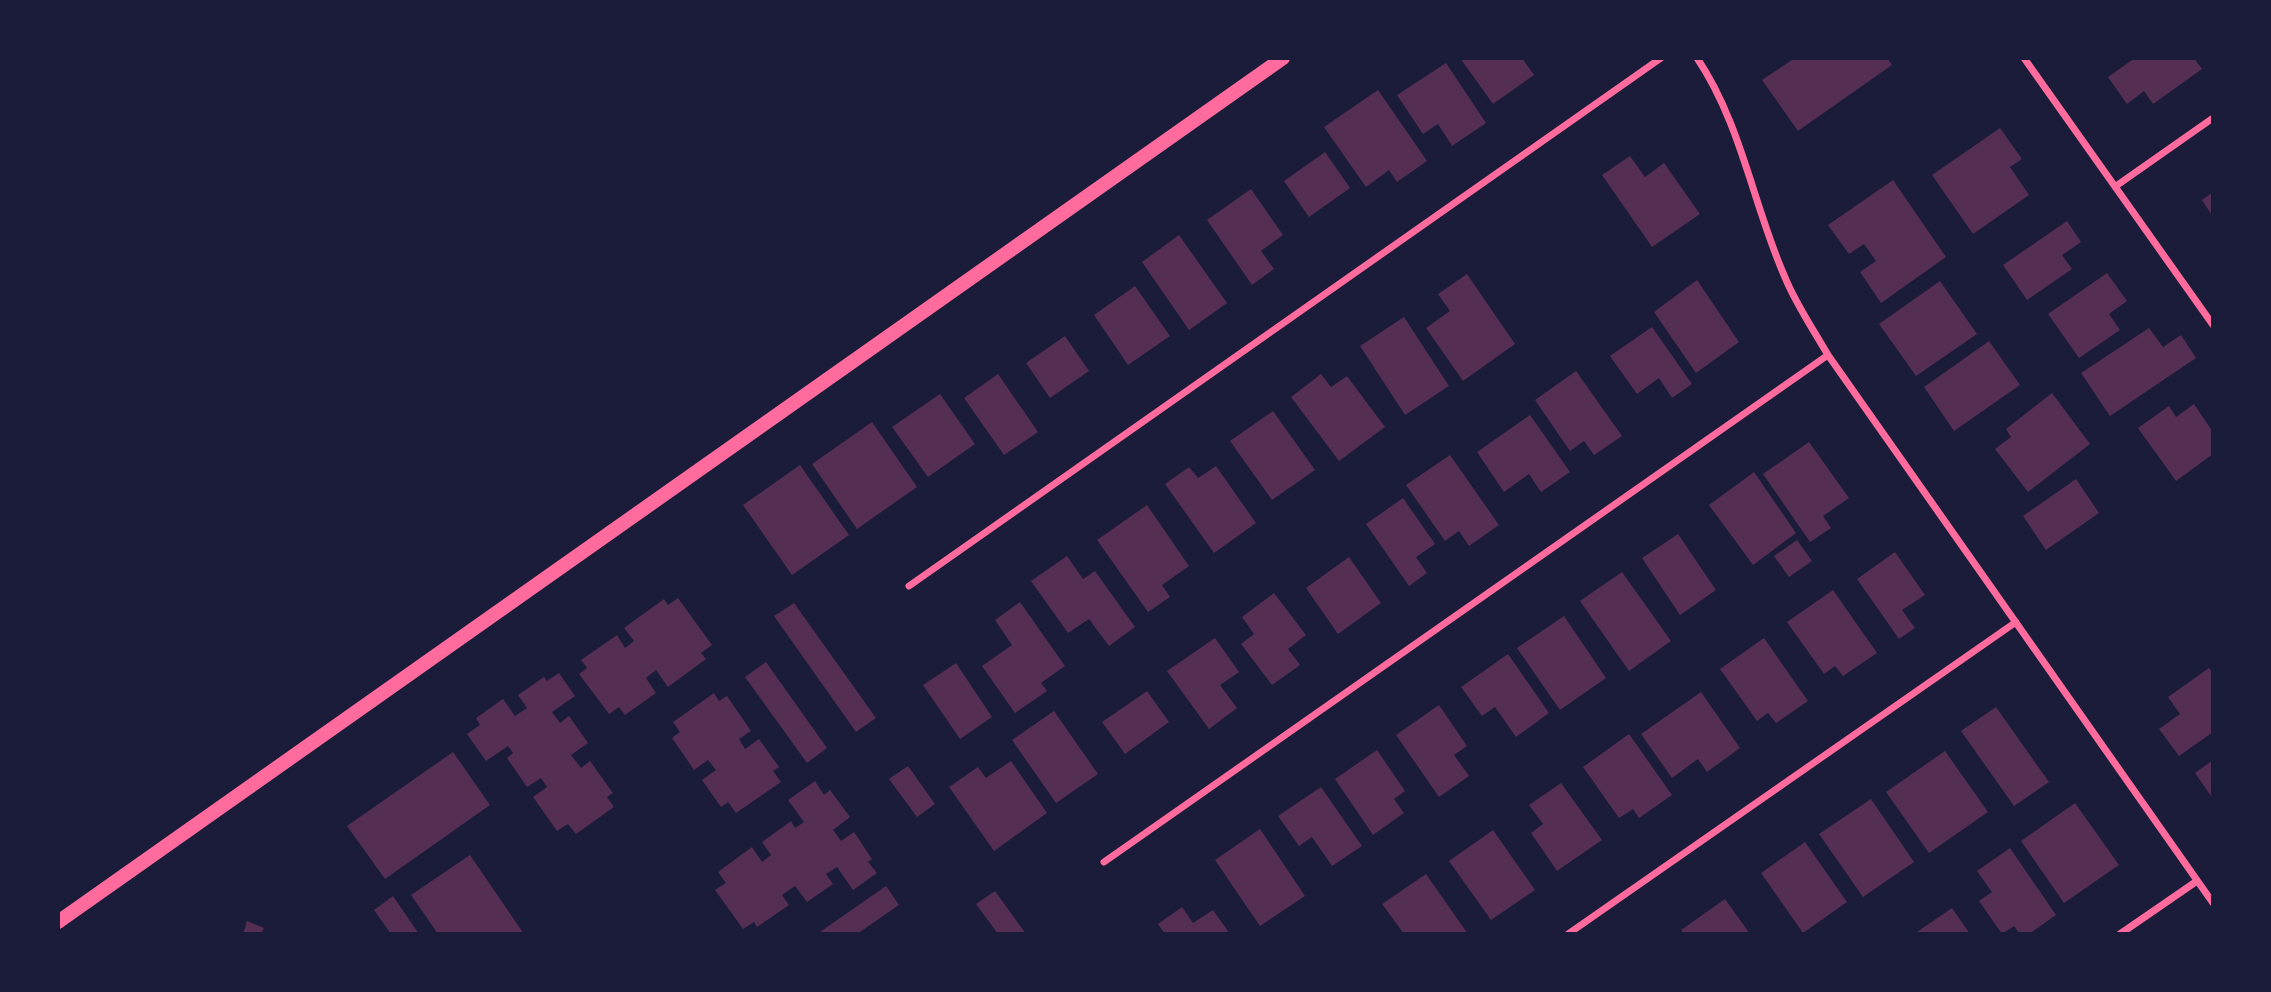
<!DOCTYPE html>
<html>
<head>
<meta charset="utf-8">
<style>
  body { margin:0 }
  #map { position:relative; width:2271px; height:992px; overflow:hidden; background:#1b1b3a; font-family:Karla,sans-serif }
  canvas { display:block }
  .frame { position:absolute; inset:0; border:60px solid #1b1b3a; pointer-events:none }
</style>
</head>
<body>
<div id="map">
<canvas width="2271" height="992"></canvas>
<div class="frame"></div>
</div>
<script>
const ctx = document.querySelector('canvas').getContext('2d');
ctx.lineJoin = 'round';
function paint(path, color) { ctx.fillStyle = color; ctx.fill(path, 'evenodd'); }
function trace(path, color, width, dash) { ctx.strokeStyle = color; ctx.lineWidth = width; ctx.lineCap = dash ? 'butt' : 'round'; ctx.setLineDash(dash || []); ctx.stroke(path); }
paint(new Path2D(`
  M1460,58h62l12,17 -41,29z
  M1795,58h92l5,7 -94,66 -36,-51z
  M2135,58h59l8,11 -49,35 -9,-13 -17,13 -19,-27z
  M1446,63l40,60 -34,23 -14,-22 -15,10 -26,-39z
  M1378,90l49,71 -30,21 -8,-12 -23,17 -42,-60z
  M2000,128l22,31 -12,8 19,28 -56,39 -41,-59z
  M1325,152l25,36 -41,29 -25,-36z
  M1630,156l15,21 19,-14 36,51 -48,33 -50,-72z
  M1893,180l53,77 -65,46 -21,-31 16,-11 -12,-17 -15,10 -21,-29z
  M1251,189l32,46 -22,16 13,18 -22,16 -45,-65z
  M2213,192v25l-11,-17z
  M2067,221l14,21 -19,13 10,14 -45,31 -24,-35z
  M1179,235l48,68 -38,27 -47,-68z
  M2107,273l20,28 -18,13 11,16 -41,28 -31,-44z
  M1467,274l48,70 -52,37 -37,-53 24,-17 -12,-17z
  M1697,280l42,62 -43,31 -42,-61z
  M1940,281l37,53 -61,42 -37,-52z
  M1135,286l35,50 -42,29 -34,-50z
  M1404,317l45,69 -44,29 -45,-69z
  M1652,327l40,57 -20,14 -13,-20 -22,16 -27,-38z
  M2149,328l14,19 18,-12 15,23 -86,58 -29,-43z
  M1065,336l24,35 -39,27 -24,-35z
  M1989,341l31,44 -66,46 -30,-44z
  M1576,371l46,65 -28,19 -10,-14 -14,10 -35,-51z
  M998,374l40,58 -34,23 -40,-57z
  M1321,374l10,13 16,-11 38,51 -46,34 -48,-64z
  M2052,393l38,51 -62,48 -33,-43 16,-12 -5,-8z
  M940,394l35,50 -47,33 -36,-50z
  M2194,404l19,28v22l-37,27 -38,-53 31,-22 7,11z
  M1273,411l42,59 -43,30 -42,-59z
  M1530,415l40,57 -29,20 -12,-18 -25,18 -27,-40z
  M872,422l45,65 -60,42 -45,-65z
  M1809,442l40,56 -26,18 8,12 -21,14 -47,-68z
  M1450,455l49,70 -30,21 -10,-15 -14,10 -39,-56z
  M800,465l49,70 -57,40 -49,-70z
  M1216,466l40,57 -42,30 -49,-69 24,-17 9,11z
  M1754,472l42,61 -43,32 -44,-60z
  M2076,479l23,34 -53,37 -23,-34z
  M1403,498l32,46 -19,13 11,16 -18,13 -43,-62z
  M1147,505l42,61 -27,19 8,12 -22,15 -51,-72z
  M1678,534l38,56 -36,25 -38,-57z
  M1797,540l15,21 -23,16 -15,-21z
  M1895,552l30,43 -23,15 13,18 -16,11 -42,-60z
  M1067,556l16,23 12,-8 40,56 -26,19 -20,-27 -21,14 -37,-52z
  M1349,557l32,46 -43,31 -32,-46z
  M1622,572l49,69 -42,30 -49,-70z
  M1833,590l44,63 -34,23 -8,-10 -11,8 -37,-52z
  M1274,593l32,42 -18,14 12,16 -28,20 -31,-41 13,-10 -12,-17z
  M678,598l34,47 -11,8 5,6 -38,28 -12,-17 -10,8 10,15 -31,22 -6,-8 -10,7 -30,-40 8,-6 -6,-8 36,-25 8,13 9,-7 -10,-13 40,-29 4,6z
  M1020,602l45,64 -24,17 6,8 -32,22 -33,-47 30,-21 -17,-25z
  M794,603l82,115 -20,14 -82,-116z
  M1564,616l42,62 -46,32 -43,-62z
  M1215,638l24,34 -19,13 17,23 -28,21 -42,-58z
  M1764,638l44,63 -32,22 -8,-10 -11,8 -37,-52z
  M1508,654l41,59 -33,24 -21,-30 -13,9 -21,-29z
  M766,662l61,86 -20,15 -62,-86z
  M956,663l36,54 -32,22 -37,-54z
  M2209,668l4,6v58l-34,24 -20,-27 21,-15 -12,-17z
  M559,673l16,23 -23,16 8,11 9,-7 19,27 -17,12 10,13 9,-7 23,32 -6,4 7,10 -38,27 -8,-10 -11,7 -24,-34 14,-10 -6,-9 -14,9 -20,-29 6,-5 -5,-7 -22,15 -19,-27 13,-9 -4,-7 27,-19 12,17 12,-8 -9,-13 26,-18 3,4z
  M1147,691l22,31 -44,32 -23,-32z
  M1701,692l39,56 -33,24 -9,-13 -26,19 -31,-44z
  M714,693l5,8 8,-5 24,35 -12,8 6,10 14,-10 20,28 -6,4 8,11 -45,31 -8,-11 -7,5 -19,-27 14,-10 -8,-10 -14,10 -22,-32 8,-6 -7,-10z
  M1439,705l28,41 -13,9 15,21 -30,21 -43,-62z
  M1996,707l53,75 -35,24 -53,-75z
  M1054,711l44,63 -42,29 -44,-63z
  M1629,734l43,61 -33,23 -6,-9 -14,9 -36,-51z
  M1377,750l28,41 -11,8 10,14 -31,22 -38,-56z
  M1945,751l43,61 -59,41 -43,-61z
  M453,752l37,53 -105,74 -38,-53z
  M2213,760v39l-18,-26z
  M1011,761l36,52 -53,38 -45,-64 29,-20 8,11z
  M908,766l27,38 -18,13 -28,-38z
  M815,781l9,14 6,-5 20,27 -17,13 8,11 13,-9 18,27 -4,3 9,11 -24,17 -16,-23 -11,7 7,10 -26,18 -12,-16 -13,9 7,10 -32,22 -3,-5 -11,7 -28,-39 11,-7 -8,-11 34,-25 10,15 9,-7 -9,-13 29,-21 4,7 9,-6 -16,-22z
  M1561,783l41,57 -45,31 -26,-38 12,-9 -14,-19z
  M1321,787l41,59 -30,20 -20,-29 -13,9 -21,-30z
  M1871,799l43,63 -51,35 -44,-63z
  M2075,803l44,62 -55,38 -43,-62z
  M1260,829l45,67 -45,30 -45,-66z
  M1493,830l42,60 -44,30 -42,-59z
  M1805,842l42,60 -44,31 -42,-60z
  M2010,848l46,67 -27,19h-9l-6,-8 -12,8 -23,-33 13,-9 -15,-21z
  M470,855l54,79h-86l-27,-39z
  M1426,874l42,60h-64l-22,-30z
  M886,886l13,19 -42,29h-40z
  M995,891l31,43h-28l-22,-30z
  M393,896l26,38h-28l-17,-24z
  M1725,899l25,35h-66l-3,-4z
  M1182,907l11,16 20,-13 17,24h-65l-7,-10z
  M1952,908l18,26h-56z
  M247,921l17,7 -3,6h-18z`), '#542f53');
trace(new Path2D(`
  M1697,58c44,65 56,146 87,217 11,28 29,54 44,80l385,548
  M2024,58l189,267
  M2116,186l97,-68
  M909,586l752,-528
  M1104,862l724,-507
  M1568,934l448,-312
  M2120,934l77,-53`), '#ff6b9d', 7);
trace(new Path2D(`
  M58,922l1225,-864`), '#ff6b9d', 14);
</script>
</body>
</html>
